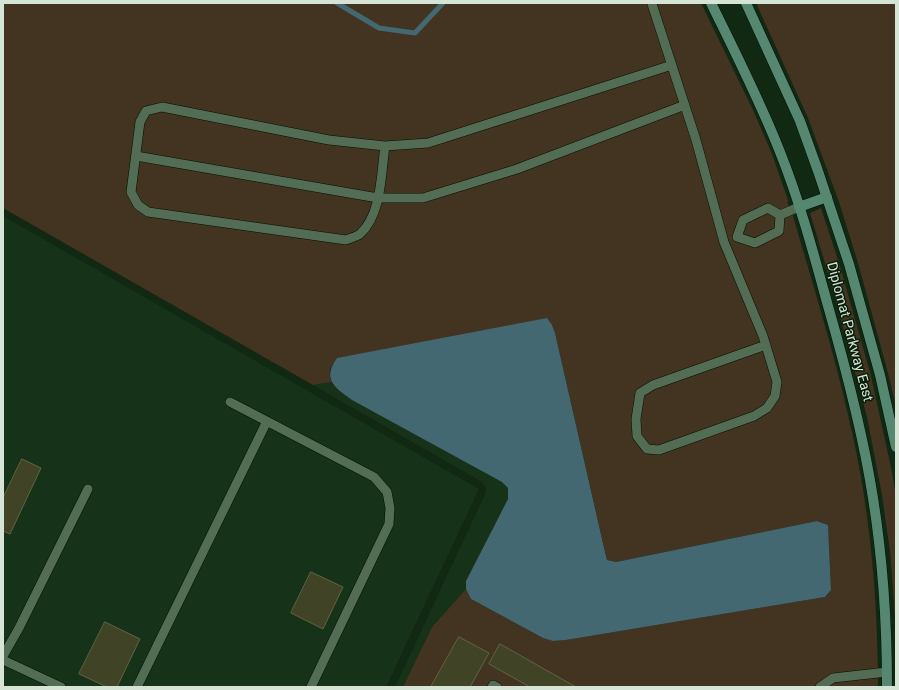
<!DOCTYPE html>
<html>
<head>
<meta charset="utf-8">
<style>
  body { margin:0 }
  #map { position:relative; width:899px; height:690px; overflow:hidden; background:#112813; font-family:Roboto,sans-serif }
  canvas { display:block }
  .frame { position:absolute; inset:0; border:4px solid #d6e4d6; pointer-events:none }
</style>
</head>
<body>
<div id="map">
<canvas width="899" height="690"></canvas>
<div class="frame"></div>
</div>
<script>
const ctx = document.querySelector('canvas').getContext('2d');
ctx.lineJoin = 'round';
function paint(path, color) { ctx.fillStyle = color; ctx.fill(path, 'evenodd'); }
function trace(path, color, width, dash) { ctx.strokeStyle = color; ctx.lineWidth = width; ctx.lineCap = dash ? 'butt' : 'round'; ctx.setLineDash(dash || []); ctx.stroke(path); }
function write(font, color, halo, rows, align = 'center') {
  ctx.font = font + ' Roboto,sans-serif'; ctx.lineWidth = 3; ctx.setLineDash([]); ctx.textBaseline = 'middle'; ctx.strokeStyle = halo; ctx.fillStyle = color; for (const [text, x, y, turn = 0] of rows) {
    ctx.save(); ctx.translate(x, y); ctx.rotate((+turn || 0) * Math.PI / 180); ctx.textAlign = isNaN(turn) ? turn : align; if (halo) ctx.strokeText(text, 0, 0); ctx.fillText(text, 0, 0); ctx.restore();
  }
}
paint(new Path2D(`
  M3,216l476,273 -93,198h-383z
  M332,382l1,2 169,98 6,6v11l-42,82v8l-34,38 -29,60h-8l91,-195v-4l-4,-6 -169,-97z`), '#163218');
paint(new Path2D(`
  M3,3h698l52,107 19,44 16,46v2h-1l4,7c20,70 42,139 58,210 21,88 29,179 29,268h-475l29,-60 34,-38 5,10 72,39 10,3 13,-1 259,-43 6,-7 -3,-65 -11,-4 -201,41 -9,-2 -52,-227 -3,-8 -215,33c-6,9 -10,13 -5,24l-19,3 -310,-177z
  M756,3h140v404l-8,-34 -30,-110 -19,-61 -31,-84z
  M821,208l19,58 31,110 21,96 4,24v133l-6,-78 -8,-56 -15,-78 -35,-130 -22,-74z`), '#423420');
paint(new Path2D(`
  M547,318l5,7 3,8 50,219 2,8 9,2 201,-41 11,4 3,65 -6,7 -259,43 -13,1 -10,-3 -72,-39 -5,-10v-8l42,-82v-11l-6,-6 -150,-82c-18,-13 -30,-21 -15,-42z`), '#436871');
trace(new Path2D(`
  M337,3l42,25 36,5 28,-30`), '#436871', 5);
const building = new Path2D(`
  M22,459l19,9 -31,66 -7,-3v-33z
  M311,572l32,15 -20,42 -32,-16z
  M105,622l35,17 -23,48h-10l-28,-13z
  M459,637l30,16 -19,34h-39z
  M500,644l76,43h-46l-41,-23z`);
paint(building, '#414327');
trace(building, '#616343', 1);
const service = new Path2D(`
  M652,4l44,136 28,102 39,94 14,46 -2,14 -8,12 -13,8 -95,34 -12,-1 -10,-13 -1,-17 4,-26 13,-8 113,-40
  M385,146c-4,27 -3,68 -25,88 -4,3 -10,4 -14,6l-198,-28 -10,-7 -7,-13 9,-70 6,-11 16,-4 167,33 56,6 43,-3 244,-78
  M136,156l242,42h45l94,-29 168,-64
  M768,208l12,7 -1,16 -24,12 -18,-6 6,-17z
  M780,215l19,-8
  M230,402l144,75 13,15 3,16 -1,16 -78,163
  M3,656l16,-28 69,-139
  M3,660l58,27
  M137,687l130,-266
  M492,687l1,-2 4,2
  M820,687l13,-9 54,-6`);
const secondary = new Path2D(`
  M711,3c24,49 49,98 69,149 20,50 34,103 48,154 18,63 35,127 45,192 10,63 14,125 14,189
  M746,3l54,118 18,50 31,93 31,111 16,72
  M799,207l28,-10`);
trace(service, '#001001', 10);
trace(secondary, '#001001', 11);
trace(service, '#536c54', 9);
trace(secondary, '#568871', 10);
write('14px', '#d6e4d6', '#081e0a', [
  ["Diplomat Parkway East",849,332,75]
]);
</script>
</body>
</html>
